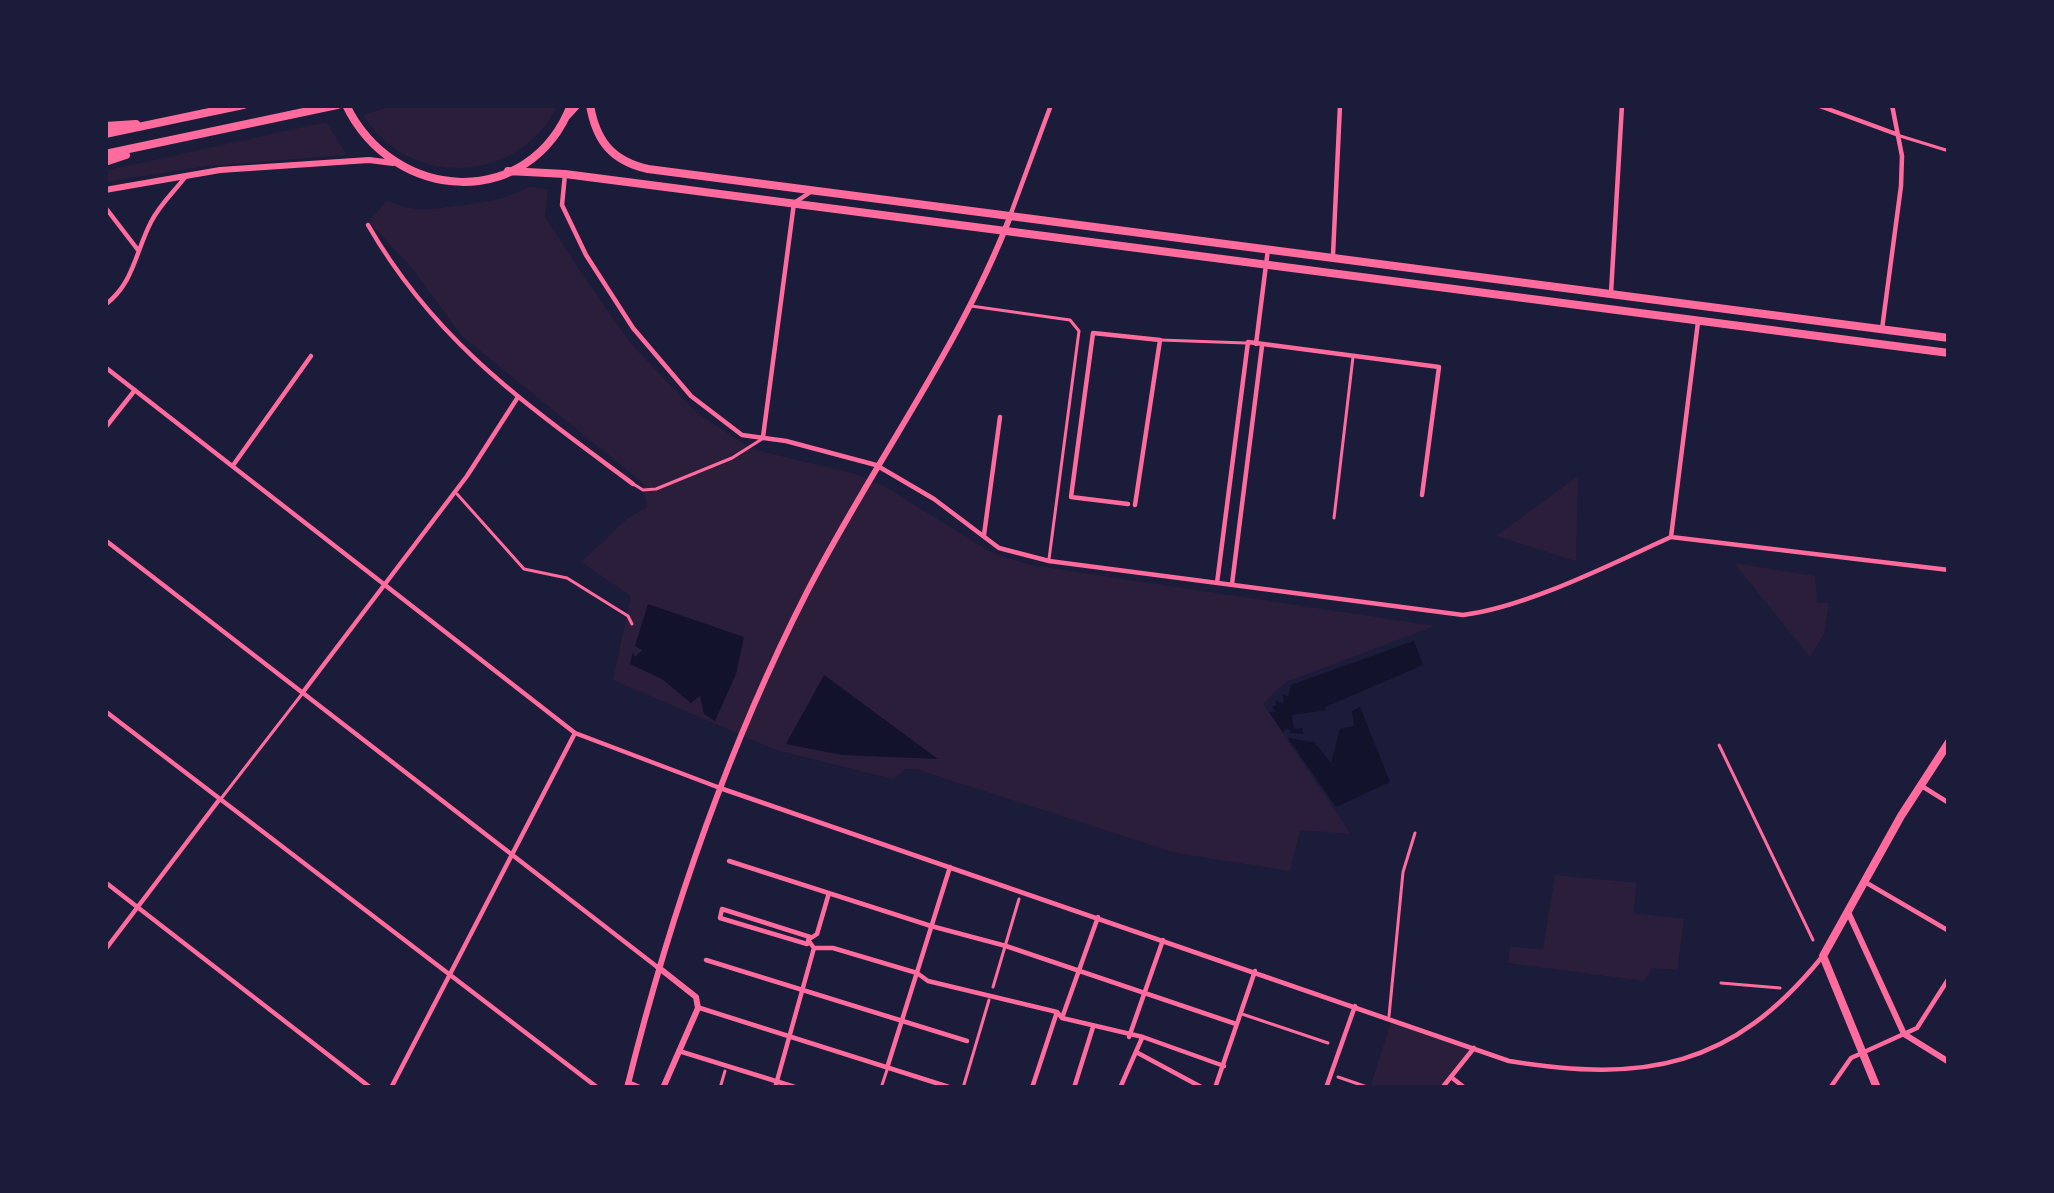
<!DOCTYPE html>
<html>
<head>
<meta charset="utf-8">
<style>
  body { margin:0 }
  #map { position:relative; width:2054px; height:1193px; overflow:hidden; background:#1b1b3a; font-family:"IBM Plex Serif",serif }
  canvas { display:block }
  .frame { position:absolute; inset:0; border:108px solid #1b1b3a; pointer-events:none }
</style>
</head>
<body>
<div id="map">
<canvas width="2054" height="1193"></canvas>
<div class="frame"></div>
</div>
<script>
const ctx = document.querySelector('canvas').getContext('2d');
ctx.lineJoin = 'round';
function paint(path, color) { ctx.fillStyle = color; ctx.fill(path, 'evenodd'); }
function trace(path, color, width, dash) { ctx.strokeStyle = color; ctx.lineWidth = width; ctx.lineCap = dash ? 'butt' : 'round'; ctx.setLineDash(dash || []); ctx.stroke(path); }
paint(new Path2D(`
  M395,105h163c-38,79 -149,85 -195,10z
  M326,122l21,33 -141,11 -101,16v-11z
  M529,187l19,2 -3,28 39,60 48,68 65,68 55,36 103,25 29,12 108,67 39,12 404,61 -149,56 -23,22 88,130 -51,-4 -10,41 -114,-18 -260,-84h-10l-13,10 -117,-29 -163,-70 18,-84 -50,-34 46,-43 20,-12 -4,-24 -181,-147 -51,-69 -42,-45 18,-22c25,13 41,10 67,6 29,-3 48,-5 75,-19z
  M1578,476l-2,85 -80,-25z
  M1734,563l81,13 2,27h12l-5,31 -14,23z
  M1555,875l82,8 -4,30 51,6 -7,51 -26,-2 -6,13 -137,-18 2,-16 33,2z
  M1392,1019l82,29 -32,40h-72z`), '#2a1e3b');
paint(new Path2D(`
  M648,604l96,33 -8,37 -21,47 -11,-7 -4,-18 -9,7 -29,-24 -32,-15 3,-12 2,5 7,-7 -7,-4z
  M1414,641l9,24 -98,42 1,3 -34,5 2,14 8,-1 1,6 -12,-1 -3,-5 -5,4 -14,-20h7l-4,-5 5,-2 -2,-4 9,2 -1,-9 5,3 3,-12z
  M824,675l114,84 -96,-4 -56,-11z
  M1360,707l30,75 -54,25 -48,-69 26,4 17,21 9,-34 14,-3 -2,-15z`), '#12122b');
trace(new Path2D(`
  M1897,135l52,16
  M971,306l99,14 9,11 -30,228
  M1160,340l86,3
  M635,485l8,5 13,-1 76,-31 30,-19
  M1334,518l19,-161
  M1389,1016l14,-144 12,-39`), '#ff6b9d', 3);
trace(new Path2D(`
  M457,494l67,75 43,9 61,38 4,8
  M1719,745l94,195
  M220,800l82,-106
  M1721,983l59,5
  M993,987l26,-88
  M1242,1014l86,29
  M1338,1077l32,11
  M720,1088l5,-17
  M881,1088l6,-18
  M963,1088l26,-88`), '#ff6b9d', 3);
trace(new Path2D(`
  M1817,105l79,29
  M565,174l-3,31 24,50 47,73 58,68 51,39 44,6 90,24 58,34 65,49 50,13 414,54c64,-8 148,-51 208,-78
  M105,207l33,43
  M1010,216l41,-111
  M368,225c68,118 158,179 265,259
  M1333,255l7,-150
  M1611,293l11,-188
  M105,305c29,-22 30,-52 46,-83 9,-18 23,-30 35,-46
  M1882,329l19,-143 1,-30 -10,-51
  M1256,344l12,-95
  M105,367l470,366 145,55 789,273c136,22 223,7 313,-104
  M105,428l30,-38
  M763,437l31,-234 18,-12
  M234,464l77,-108
  M1128,504l-57,-7 22,-164 67,7 -25,165
  M984,535l16,-118
  M1671,537l278,33
  M1671,537l27,-215
  M105,540l551,426
  M1217,583l31,-241 191,25 -17,128
  M1232,584l30,-238
  M303,692l164,-216 51,-79
  M105,711l493,377
  M1920,785l29,18
  M729,861l202,65 75,20 230,78
  M105,882l266,206
  M1865,882l84,49
  M720,918l2,-9 88,28
  M720,918l87,26
  M814,948h19l84,25 11,8 129,31 5,6 81,19 81,29
  M105,950l114,-150
  M706,960l261,81
  M700,1008l252,80
  M1062,1018l36,-101
  M1129,1037l34,-97
  M679,1051l119,37
  M1136,1052l67,36
  M887,1068l63,-201
  M1451,1077l14,11
  M391,1088l184,-355
  M775,1088l39,-140 -6,-8 9,-6 12,-41
  M1032,1088l25,-76
  M1074,1088l19,-61
  M1120,1088l22,-50
  M1215,1088l40,-117
  M1326,1088l29,-82
  M1442,1088l32,-40
  M1830,1088l21,-30 66,-30 32,-50`), '#ff6b9d', 4.5);
trace(new Path2D(`
  M568,116l10,-11
  M105,190l115,-20 149,-10 24,3
  M1848,912l56,122 45,28
  M658,967l38,30 2,11 -35,80
  M628,1083l12,5
  M627,1088c42,-170 100,-339 180,-496 65,-127 151,-241 203,-375`), '#ff6b9d', 6);
trace(new Path2D(`
  M346,105c48,99 184,106 225,0
  M590,105c6,36 22,56 58,64l1301,169
  M508,171l57,3 1384,179
  M1877,1088l-54,-132 78,-140 48,-74`), '#ff6b9d', 8);
trace(new Path2D(`
  M105,126l31,-2
  M105,134l138,-29
  M105,154l232,-49
  M105,162l21,-7`), '#ff6b9d', 8);
</script>
</body>
</html>
